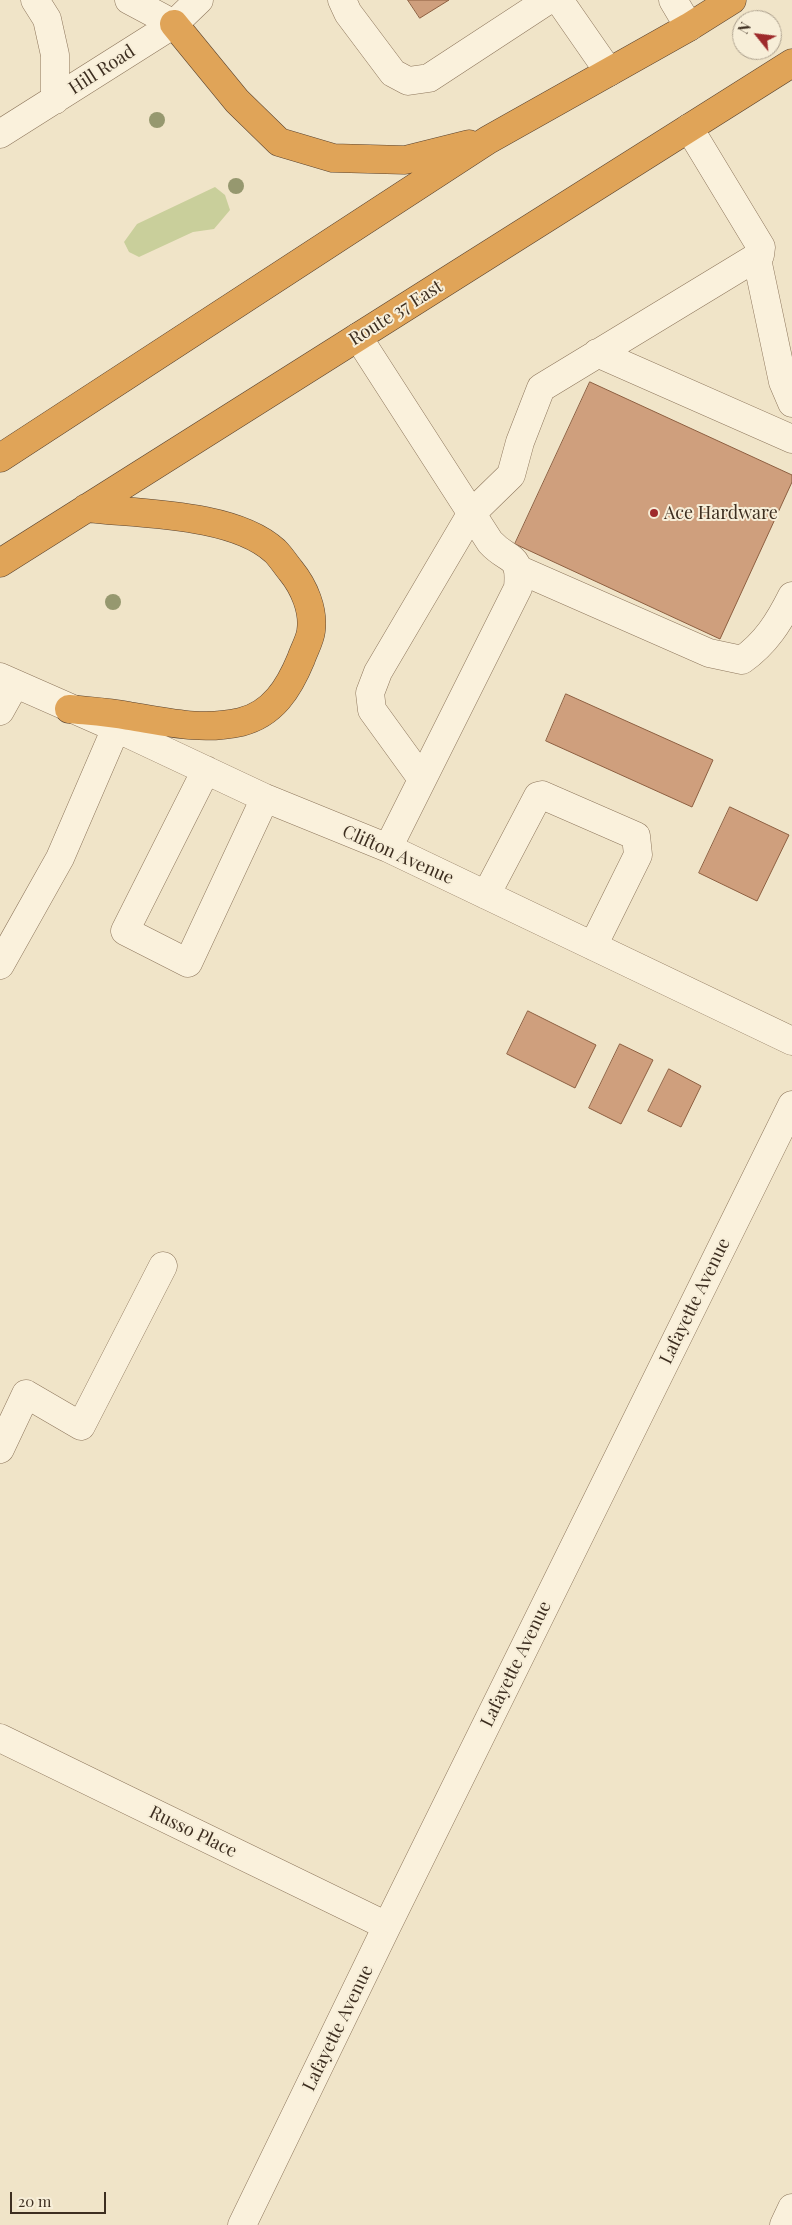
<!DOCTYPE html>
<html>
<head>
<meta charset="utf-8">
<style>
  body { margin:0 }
  #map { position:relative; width:792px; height:2225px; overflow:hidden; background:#f0e4c8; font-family:"Playfair Display",serif }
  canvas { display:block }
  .north { position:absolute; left:732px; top:10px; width:50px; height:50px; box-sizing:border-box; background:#f7eed8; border:1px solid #ada18e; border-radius:50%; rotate:299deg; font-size:14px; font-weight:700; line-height:20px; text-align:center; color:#3d2e20 }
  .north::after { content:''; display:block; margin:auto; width:18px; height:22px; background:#9e2a2b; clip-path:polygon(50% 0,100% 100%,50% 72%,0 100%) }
  .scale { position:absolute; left:10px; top:2192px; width:96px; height:22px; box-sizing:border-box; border:2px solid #3d2e20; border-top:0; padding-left:6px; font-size:15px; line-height:18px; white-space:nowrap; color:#3d2e20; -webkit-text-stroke:4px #f7eed8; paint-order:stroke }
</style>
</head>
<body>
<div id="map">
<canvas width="792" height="2225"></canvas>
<div class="north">N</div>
<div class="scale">20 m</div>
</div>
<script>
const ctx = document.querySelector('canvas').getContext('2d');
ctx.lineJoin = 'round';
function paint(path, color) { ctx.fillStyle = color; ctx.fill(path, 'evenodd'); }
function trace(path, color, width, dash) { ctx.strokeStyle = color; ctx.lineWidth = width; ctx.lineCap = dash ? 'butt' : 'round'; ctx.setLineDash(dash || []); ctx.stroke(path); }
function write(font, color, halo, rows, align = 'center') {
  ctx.font = font + ' "Playfair Display",serif'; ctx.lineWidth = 4; ctx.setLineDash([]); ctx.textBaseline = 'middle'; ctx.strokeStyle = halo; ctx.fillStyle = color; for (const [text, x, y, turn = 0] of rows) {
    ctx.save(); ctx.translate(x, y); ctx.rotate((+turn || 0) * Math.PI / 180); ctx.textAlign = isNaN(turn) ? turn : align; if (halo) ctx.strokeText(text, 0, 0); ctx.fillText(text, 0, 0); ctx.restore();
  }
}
paint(new Path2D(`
  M215,187l10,8 5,15 -16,19 -21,3 -54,25 -10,-5 -5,-10 13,-18z`), '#c9cf9b');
const building = new Path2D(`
  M408,0h41l-29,18z
  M590,382l202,93v7l-72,157 -205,-95z
  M566,694l147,66 -21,47 -146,-66z
  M730,807l59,28 -32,66 -58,-28z
  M528,1011l68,34 -21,43 -68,-34z
  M620,1044l33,16 -32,64 -32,-16z
  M669,1069l32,17 -20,41 -33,-16z`);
paint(building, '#cf9f7d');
trace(building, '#8d5f41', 1);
const minor = new Path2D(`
  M35,0l12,19 8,36v45
  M129,0l45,24
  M342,0l6,13 45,60 15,8 21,-3 119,-78
  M559,0l50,72
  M673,0l16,27
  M0,134l174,-110 25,-24
  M757,259l26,123 9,21
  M358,337l132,205c19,21 31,10 28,46l-130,260
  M597,353l195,86
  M520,570l189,83 33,7c24,-17 37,-38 50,-64
  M0,677l116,51 149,70 123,50 404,193
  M0,711l15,-27
  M206,770l-81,161 63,32 77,-165
  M422,779l-50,-69 -2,-17 8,-21 93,-158 40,-39 9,-33 21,-54 219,-133 1,-8 -72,-119
  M486,895l52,-99 4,-1 94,41 2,19 -45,91
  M0,965l60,-107 56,-130
  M0,1449l26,-55 55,32 82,-160
  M0,1738l387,188
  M242,2225l145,-299 405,-821
  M784,2225l8,-17`);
const highway = new Path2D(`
  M174,24l63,77 42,41 54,16 72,2 64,-16
  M0,458l488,-318 201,-113 43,-27
  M0,563l792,-500
  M69,709c20,2 40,3 60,7 38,6 73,15 112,6 32,-8 48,-34 60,-63 3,-9 9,-19 10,-28 3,-21 -7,-44 -20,-60 -5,-6 -10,-14 -16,-20 -41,-38 -135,-37 -189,-43`);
trace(minor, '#8d765c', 29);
trace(highway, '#5b4430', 29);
trace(minor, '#faf1dc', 28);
trace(highway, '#e0a458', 28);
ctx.fillStyle = '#96986f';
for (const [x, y] of [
  [157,120],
  [236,186],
  [113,602]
]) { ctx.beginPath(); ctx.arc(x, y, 8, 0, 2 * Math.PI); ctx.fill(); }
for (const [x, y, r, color] of [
  [654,513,5,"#9e2a2b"]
]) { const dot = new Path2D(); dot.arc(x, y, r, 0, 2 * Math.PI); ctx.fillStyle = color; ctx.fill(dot); trace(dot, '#f7eed8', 2); }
write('18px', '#3d2e20', '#f7eed8', [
  ["Hill Road",102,70,-33],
  ["Route 37 East",396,313,-32],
  ["Clifton Avenue",398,855,24],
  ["Lafayette Avenue",695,1301,-64],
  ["Lafayette Avenue",516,1664,-64],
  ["Russo Place",193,1832,26],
  ["Lafayette Avenue",338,2028,-64]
]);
write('18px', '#3d2e20', '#f7eed8', [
  ["Ace Hardware",664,513]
], 'left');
</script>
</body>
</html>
